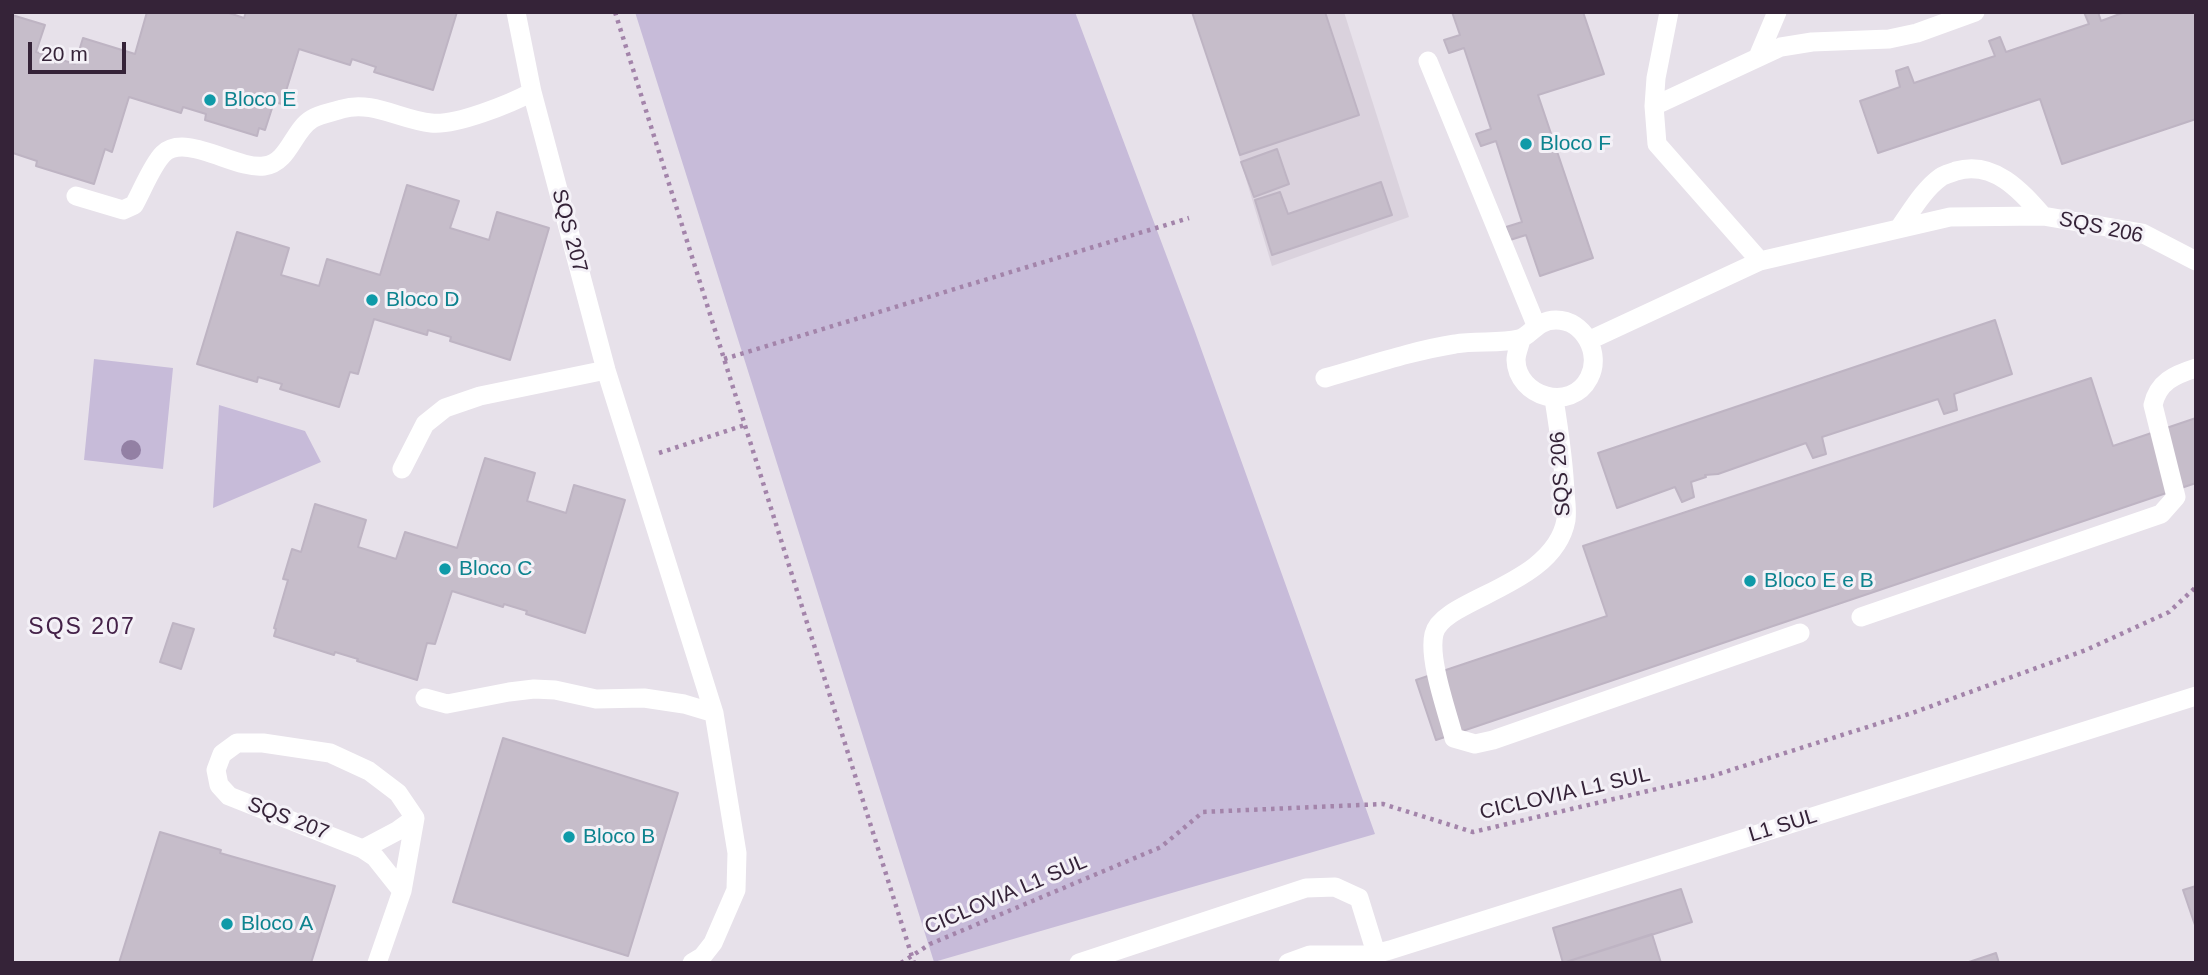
<!DOCTYPE html>
<html>
<head>
<meta charset="utf-8">
<style>
  body { margin:0 }
  #map { position:relative; width:2208px; height:975px; overflow:hidden; background:#e7e1ea; font-family:Arial,sans-serif }
  canvas { display:block }
  .frame { position:absolute; inset:0; border:14px solid #352338; pointer-events:none }
  .scale { position:absolute; left:28px; top:42px; width:98px; height:32px; box-sizing:border-box; border:4px solid #352338; border-top:0; padding-left:9px; font-size:21px; line-height:24px; white-space:nowrap; color:#352338; -webkit-text-stroke:5px #f4f1f7; paint-order:stroke }
</style>
</head>
<body>
<div id="map">
<canvas width="2208" height="975"></canvas>
<div class="frame"></div>
<div class="scale">20 m</div>
</div>
<script>
const ctx = document.querySelector('canvas').getContext('2d');
ctx.lineJoin = 'round';
function paint(path, color) { ctx.fillStyle = color; ctx.fill(path, 'evenodd'); }
function trace(path, color, width, dash) { ctx.strokeStyle = color; ctx.lineWidth = width; ctx.lineCap = dash ? 'butt' : 'round'; ctx.setLineDash(dash || []); ctx.stroke(path); }
function write(font, color, halo, rows, align = 'center') {
  ctx.font = font + ' Arial,sans-serif'; ctx.lineWidth = 6; ctx.setLineDash([]); ctx.textBaseline = 'middle'; ctx.strokeStyle = halo; ctx.fillStyle = color; for (const [text, x, y, turn = 0] of rows) {
    ctx.save(); ctx.translate(x, y); ctx.rotate((+turn || 0) * Math.PI / 180); ctx.textAlign = isNaN(turn) ? turn : align; if (halo) ctx.strokeText(text, 0, 0); ctx.fillText(text, 0, 0); ctx.restore();
  }
}
paint(new Path2D(`
  M1196,12h148l65,205 -137,49z`), '#dad2dd');
paint(new Path2D(`
  M635,12h440l119,317 181,505 -441,128z
  M94,359l79,9 -10,101 -79,-9z
  M219,405l86,26 16,31 -108,46z`), '#c7bbd9');
const building = new Path2D(`
  M147,12h79l18,6 2,-6h211l-24,78 -59,-18 2,-5 -24,-8 -2,6 -51,-16 -17,55 -8,-2 -9,28 -6,-2 -2,8 -52,-16 1,-6 -23,-7 -2,6 -52,-16 -17,55 -7,-3 -11,35 -58,-18 1,-5 -24,-8 -1,3v-141l33,10 -9,27 39,12 8,-26 52,16z
  M1192,12h133l34,103 -119,40z
  M1452,12h131l21,62 -66,21 55,163 -53,18 -14,-41 -16,5 -4,-13 16,-5 -26,-81 -15,5 -5,-12 15,-5 -27,-81 -15,5 -5,-13 16,-5z
  M2084,12h14l3,9 24,-9h71v107l-134,45 -22,-65 -162,54 -18,-52 40,-14 -4,-16 12,-4 6,16 81,-27 -6,-15 11,-4 6,15 83,-28z
  M1277,149l12,35 -35,13 -13,-35z
  M1381,182l11,33 -120,40 -17,-55 25,-8 8,22z
  M407,185l52,16 -9,27 39,12 8,-28 52,16 -39,132 -60,-19 1,-4 -23,-7 -1,5 -53,-16 -16,55 -8,-2 -11,35 -59,-18 2,-5 -24,-7 -1,5 -60,-18 40,-132 52,16 -8,27 38,11 8,-27 53,16z
  M1995,320l17,54 -58,20 3,16 -13,4 -6,-15 -116,38 4,17 -13,4 -7,-15 -88,31 -13,1 1,2 -15,5 3,15 -12,5 -7,-15 -58,21 -19,-55z
  M2091,378l22,68 83,-28v65l-760,257 -20,-60 191,-64 -24,-70z
  M485,458l50,15 -8,28 39,12 8,-28 51,15 -40,133 -59,-19 1,-3 -23,-7 -1,3 -51,-16 -17,53 -8,-1 -10,37 -60,-19 1,-2 -23,-7 -1,3 -60,-19 2,-7 -2,-1 14,-48 -5,-1 9,-30 9,3 14,-48 51,16 -8,27 38,12 9,-27 52,16z
  M173,623l21,6 -13,40 -21,-7z
  M503,738l175,55 -50,163 -175,-54z
  M160,832l61,18 -1,3 115,33 -24,77h-192z
  M2196,886v42l-13,-38z
  M1681,889l11,33 -129,41 -10,-35z
  M1652,934l9,29h-98z
  M1996,953l3,10h-33z`);
paint(building, '#c6bdca');
trace(building, '#beb4c3', 2);
trace(new Path2D(`
  M615,12l299,951
  M724,359l465,-141
  M659,453l86,-28
  M901,963l29,-19 231,-97 42,-35 180,-8 90,28 239,-56 203,-64 171,-62 83,-38 27,-25`), '#a384aa', 4.5, [3.5, 5]);
trace(new Path2D(`
  M1428,61l108,264
  M1079,963l227,-75 29,-1 24,11 17,55`), '#fff', 19);
trace(new Path2D(`
  M516,12l16,80 74,278 108,343 23,140 -1,37 -23,53 -11,14 -10,6
  M1669,12l-13,66 -2,28 3,38 103,117 190,-44 93,-1 99,17 54,28
  M1758,57l19,-45
  M1654,106l127,-59 31,-5 77,-3 28,-6 58,-21
  M76,196l47,14 11,-5c8,-14 18,-40 29,-51 22,-22 73,16 101,12 25,-3 29,-36 48,-47 8,-5 21,-7 30,-10 30,-9 59,11 89,14 24,3 79,-19 101,-31
  M1900,227c12,-17 24,-38 41,-50 4,-3 11,-4 15,-6 38,-11 65,20 87,45
  M1590,340l170,-79
  M1325,378c43,-12 86,-27 130,-34 20,-4 45,0 64,-5 12,-3 17,-19 37,-19 28,0 46,34 33,58 -18,35 -72,19 -73,-18 0,-7 4,-15 5,-21
  M1554,399c5,31 10,63 11,95 1,8 2,18 1,26 -12,67 -124,78 -132,114 -6,25 13,77 20,104l21,6 18,-4 307,-107
  M402,469l23,-45 20,-16 35,-12 126,-26
  M1861,617l300,-103 15,-17 -23,-92c5,-23 21,-30 43,-37
  M425,698l22,6 62,-12 25,-3 21,1 41,9 48,-1 40,6 30,9
  M363,849l34,-18 18,-13
  M377,963l25,-72 13,-73 -17,-25 -29,-22 -39,-18 -67,-10h-26l-15,11 -6,16 3,15 10,11 134,53 12,8 27,34`), '#fff', 19);
trace(new Path2D(`
  M1288,963l22,-8h60l20,-5 806,-254`), '#fff', 19);
ctx.fillStyle = '#9380a4';
for (const [x, y] of [
  [131,450]
]) { ctx.beginPath(); ctx.arc(x, y, 10, 0, 2 * Math.PI); ctx.fill(); }
for (const [x, y, r, color] of [
  [210,100,7,"#0f9aa8"],
  [1526,144,7,"#0f9aa8"],
  [372,300,7,"#0f9aa8"],
  [445,569,7,"#0f9aa8"],
  [1750,581,7,"#0f9aa8"],
  [569,837,7,"#0f9aa8"],
  [227,924,7,"#0f9aa8"]
]) { const dot = new Path2D(); dot.arc(x, y, r, 0, 2 * Math.PI); ctx.fillStyle = color; ctx.fill(dot); trace(dot, '#f4f1f7', 2.5); }
write('21px', '#0d838f', '#f4f1f7', [
  ["Bloco E",224,100],
  ["Bloco F",1540,144],
  ["Bloco D",386,300],
  ["Bloco C",459,569],
  ["Bloco E e B",1764,581],
  ["Bloco B",583,837],
  ["Bloco A",241,924]
], 'left');
write('21px', '#352338', '#f4f1f7', [
  ["SQS 206",2101,228,12],
  ["SQS 207",569,231,75],
  ["SQS 206",1561,474,-94],
  ["CICLOVIA L1 SUL",1565,794,-13],
  ["SQS 207",288,819,21],
  ["L1 SUL",1783,826,-17],
  ["CICLOVIA L1 SUL",1006,895,-23]
]);
ctx.letterSpacing = '2px';
write('23px', '#442148', '#f4f1f7', [
  ["SQS 207",82,628]
]);
ctx.letterSpacing = '0px';
</script>
</body>
</html>
